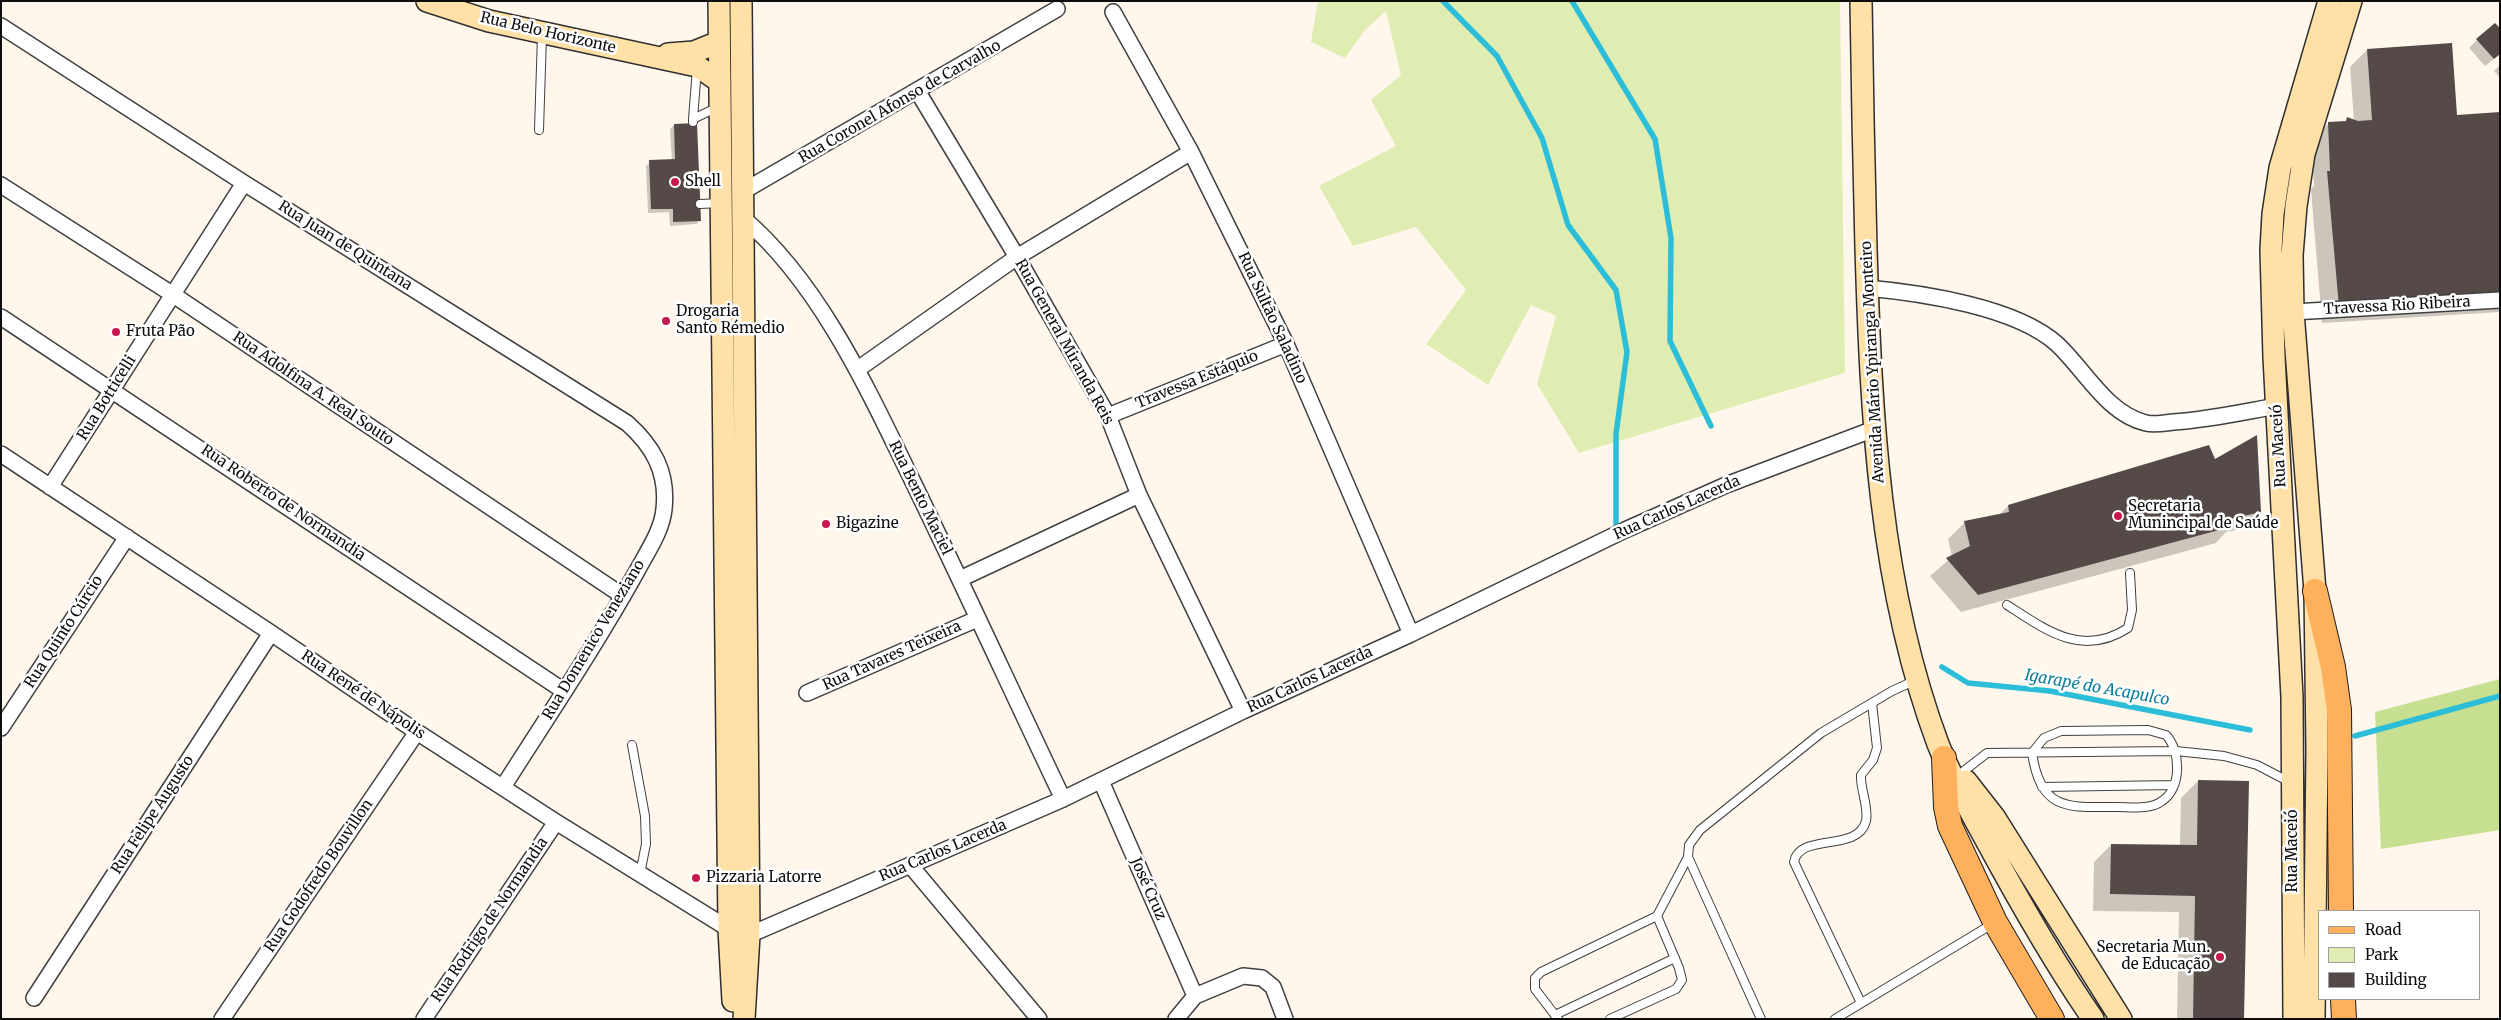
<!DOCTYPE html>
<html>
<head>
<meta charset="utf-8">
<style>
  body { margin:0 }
  #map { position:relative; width:2501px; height:1020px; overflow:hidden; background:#fff7ec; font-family:Merriweather,serif }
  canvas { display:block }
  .frame { position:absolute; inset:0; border:2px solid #0d0d0d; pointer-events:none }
  .legend { position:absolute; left:2318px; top:910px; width:162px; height:90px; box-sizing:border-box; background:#fff; border:1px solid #9e9e9e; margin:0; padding:6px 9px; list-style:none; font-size:15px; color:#0d0d0d }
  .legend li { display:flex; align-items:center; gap:10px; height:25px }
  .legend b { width:25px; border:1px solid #9e9e9e }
</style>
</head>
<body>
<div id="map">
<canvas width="2501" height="1020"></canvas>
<div class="frame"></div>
<ul class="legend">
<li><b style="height:6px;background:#ffb05c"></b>Road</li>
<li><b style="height:14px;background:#dfedb2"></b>Park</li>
<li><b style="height:14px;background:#564a48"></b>Building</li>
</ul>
</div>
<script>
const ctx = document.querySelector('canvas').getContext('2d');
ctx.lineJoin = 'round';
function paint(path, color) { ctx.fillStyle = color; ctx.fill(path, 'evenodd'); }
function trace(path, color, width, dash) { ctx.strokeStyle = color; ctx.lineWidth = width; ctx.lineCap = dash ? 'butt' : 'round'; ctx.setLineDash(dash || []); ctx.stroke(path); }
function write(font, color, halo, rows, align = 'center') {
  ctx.font = font + ' Merriweather,serif'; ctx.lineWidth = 5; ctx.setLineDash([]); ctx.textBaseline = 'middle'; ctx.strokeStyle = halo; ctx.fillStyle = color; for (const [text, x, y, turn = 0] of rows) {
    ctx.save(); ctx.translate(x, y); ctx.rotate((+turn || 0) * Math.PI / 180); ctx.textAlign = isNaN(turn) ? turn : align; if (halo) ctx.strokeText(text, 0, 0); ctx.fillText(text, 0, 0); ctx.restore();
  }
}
paint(new Path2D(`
  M1318,1h522l5,372 -266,80 -42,-69 19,-68 -25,-11 -43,80 -62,-41 40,-54 -50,-63 -63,19 -34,-60 77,-40 -25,-46 30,-25 -15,-64 -21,19 -20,28 -34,-16z`), '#dfedb2');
paint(new Path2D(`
  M2500,679v151l-119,19 -6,-137z`), '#c7df90');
paint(new Path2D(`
  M2477,40l23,14 -15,12 -16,-18z
  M2367,50l89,66 44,-3v199l-178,11 -11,-134 3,-3 -3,-45 17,-17 16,-1 4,-4 6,2 -4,-54z
  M2500,65v13l-6,-7z
  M674,125l26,95 -4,4 -26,2 -1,-14 -21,1 -2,-47 4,-4 22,-1 -2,-32z
  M2215,461l45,51 -17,17 -17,3 -10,11 -255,69 -31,-36 22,-19 -4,-18 17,-17 34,-7 9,-9z
  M2198,781l45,238h-66l2,-107 -86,-1 1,-49 17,-17 69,1 1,-48z`), '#0003');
trace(new Path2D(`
  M1443,1l54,55 45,82 26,87 48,65 11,62 -11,82v92
  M1572,1l83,138 16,99 -1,103 41,85
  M1942,667l26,16 82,8 200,39
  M2355,736l145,-40`), '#2cbed9', 5.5);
paint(new Path2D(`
  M2495,23l5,5v26l-6,5 -18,-20z
  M2452,43l5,72 43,-3v185l-161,10 -12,-136h3l-2,-49 18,-1 1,-4 11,4 14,-1 -5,-71z
  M697,123l4,98 -28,1v-13h-22l-2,-49 26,-1 -1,-35z
  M2257,435l4,77 -30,7 3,7 -256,69 -32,-37 24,-12 -6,-25 45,-9 -1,-7 201,-60 6,14z
  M2198,780l51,1 -5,238h-51l2,-123 -85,-2 1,-50 86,1z`), '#564a48');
const lane = new Path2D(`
  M693,119l4,-51
  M693,122v-3l25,-12
  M539,130l3,-95
  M700,204l21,-1
  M2007,605c39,25 75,53 121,23l4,-18 -2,-37
  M2148,730l18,5c15,16 16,53 -4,66 -12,9 -30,6 -44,6 -50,0 -77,5 -86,-54l12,-15 17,-7z
  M632,745l13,71 1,28 -6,30
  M1960,774l27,-21 189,-2 48,5 33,9 27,14 7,1
  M2042,787l132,-2
  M1861,1003l-67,-141c5,-30 64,-9 72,-41 3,-14 -6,-32 -5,-46l12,-15 4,-12 -5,-45
  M1555,1015l120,-57
  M1558,1019l-23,-30v-11l6,-6 116,-56 31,-59
  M1610,1019l66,-30 6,-9 -3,-12 -22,-52
  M1761,1019l-73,-162 1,-12 11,-15 121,-97 71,-42 24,-11
  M1835,1019l159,-96`);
const street = new Path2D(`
  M1113,12l78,140 95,192 125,290
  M1,26l243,157 383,240c26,23 41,49 37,86 -2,22 -17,43 -27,62 -41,74 -89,145 -134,216
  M918,92l99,165 91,159 31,79 104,216
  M1,185l171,109 451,302
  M742,192l315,-183
  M743,218c78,66 127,176 171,266 51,105 99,210 149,315
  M1867,288c55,5 149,19 190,56 28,26 50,70 89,79 8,2 19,0 27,-1 35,-2 70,-10 104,-16
  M2293,312l207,-12
  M1,317l563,374
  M858,369l159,-112 174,-105
  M1108,416l178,-72
  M1,454l270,179 146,99 139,90 173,107
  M50,487l194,-304
  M960,579l179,-84
  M807,693l170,-74
  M1,728l126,-191
  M1101,781l94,215
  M910,865l129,154
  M749,935l314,-136 180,-88 168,-77 214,-104 101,-45 148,-56
  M34,998l237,-365
  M222,1019l195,-287
  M424,1019l132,-197
  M1176,1019l19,-23 48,-20 19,2 11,9 12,32`);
const secondary = new Path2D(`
  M427,1l62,20 208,45 23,16
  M719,1l10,928 4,72
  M741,1l8,934 -5,84
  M1861,1c1,82 3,165 5,247 5,167 13,338 72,496 13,33 31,65 48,96 33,61 67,121 107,179
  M668,54l26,-2 25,-10
  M1966,781l29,37 126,201
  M2294,1019l-2,-322 -18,-340 -3,-107 2,-36 7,-46 49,-167
  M2314,1019l3,-268 -2,-160 -22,-279 -1,-57 4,-49 8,-52 47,-153`);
const primary = new Path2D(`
  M2315,591l18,76 6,43 2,201
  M1944,758l2,49 4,19 45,96 57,97
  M2343,999l1,20`);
trace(lane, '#404040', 10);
trace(street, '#404040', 18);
trace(secondary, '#2f2f2f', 24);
trace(primary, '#1e1e1e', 26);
trace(lane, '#fff', 8);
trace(street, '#fff', 15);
trace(secondary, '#ffe0a7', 21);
trace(primary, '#ffb05c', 24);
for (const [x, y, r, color] of [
  [675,182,5,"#c8194c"],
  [666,321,5,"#c8194c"],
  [116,332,5,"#c8194c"],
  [2118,516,5,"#c8194c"],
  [826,524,5,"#c8194c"],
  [696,878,5,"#c8194c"],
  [2220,957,5,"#c8194c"]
]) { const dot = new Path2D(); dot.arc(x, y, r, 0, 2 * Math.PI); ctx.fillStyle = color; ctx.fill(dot); trace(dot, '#fff', 2); }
write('15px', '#0d0d0d', '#fff', [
  ["Rua Belo Horizonte",548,33,13],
  ["Rua Coronel Afonso de Carvalho",900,102,-30],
  ["Rua Juan de Quintana",345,246,32],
  ["Travessa Rio Ribeira",2397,306,-3],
  ["Rua Sultão Saladino",1272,318,65],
  ["Rua General Miranda Reis",1064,342,61],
  ["Avenida Mário Ypiranga Monteiro",1873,362,-93],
  ["Travessa Estáquio",1197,380,-22],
  ["Rua Adolfina A. Real Souto",313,389,34],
  ["Rua Botticelli",107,398,-58],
  ["Rua Maceió",2279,446,-93],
  ["Rua Bento Maciel",920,498,64],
  ["Rua Roberto de Normandia",283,503,34],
  ["Rua Carlos Lacerda",1677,508,-24],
  ["Rua Quinto Cúrcio",64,632,-57],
  ["Rua Domenico Veneziano",594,640,-59],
  ["Rua Tavares Teixeira",892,656,-24],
  ["Rua Carlos Lacerda",1310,680,-25],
  ["Rua René de Nápolis",363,695,34],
  ["Rua Felipe Augusto",153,815,-57],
  ["Rua Carlos Lacerda",943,851,-23],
  ["Rua Maceió",2293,851,-90],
  ["Rua Godofredo Bouvillon",319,876,-56],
  ["José Cruz",1148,889,66],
  ["Rua Rodrigo de Normandia",490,920,-56]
]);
write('15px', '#0d0d0d', '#fff', [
  ["Shell",685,182],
  ["Drogaria",676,312],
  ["Santo Rémedio",676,329],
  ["Fruta Pão",126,332],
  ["Secretaria",2128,507],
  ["Munincipal de Saúde",2128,524],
  ["Bigazine",836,524],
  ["Pizzaria Latorre",706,878],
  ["Secretaria Mun.",2210,948,"right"],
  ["de Educação",2210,965,"right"]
], 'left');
write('italic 16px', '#0c7e99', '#fff', [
  ["Igarapé do Acapulco",2097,688,10]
]);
</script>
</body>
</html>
